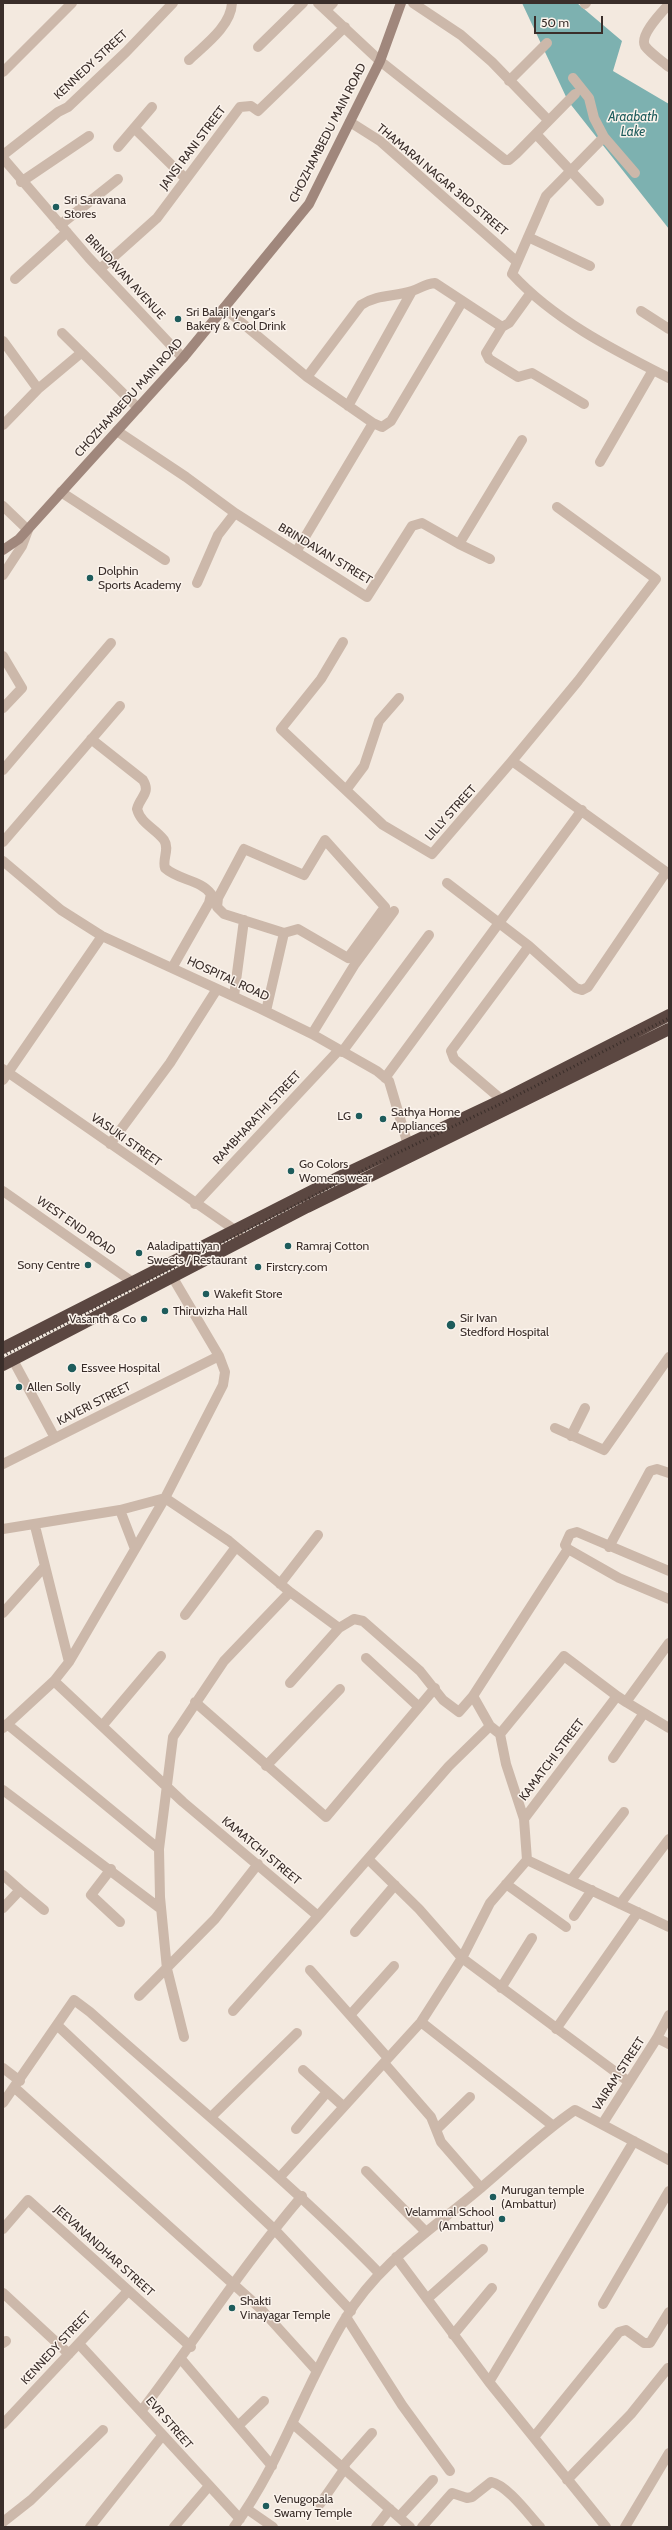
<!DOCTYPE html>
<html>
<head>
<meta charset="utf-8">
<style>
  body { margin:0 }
  #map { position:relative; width:672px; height:2530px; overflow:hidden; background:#f3e9df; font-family:Cabin,sans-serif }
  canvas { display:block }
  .frame { position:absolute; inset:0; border:4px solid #3a2e2a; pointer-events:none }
  .scale { position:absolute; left:534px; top:16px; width:69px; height:18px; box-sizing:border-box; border:2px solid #3a2e2a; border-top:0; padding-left:5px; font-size:12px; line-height:14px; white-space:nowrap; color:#3a2e2a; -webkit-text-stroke:3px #fbf3ec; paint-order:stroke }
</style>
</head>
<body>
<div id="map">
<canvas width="672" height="2530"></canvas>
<div class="frame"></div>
<div class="scale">50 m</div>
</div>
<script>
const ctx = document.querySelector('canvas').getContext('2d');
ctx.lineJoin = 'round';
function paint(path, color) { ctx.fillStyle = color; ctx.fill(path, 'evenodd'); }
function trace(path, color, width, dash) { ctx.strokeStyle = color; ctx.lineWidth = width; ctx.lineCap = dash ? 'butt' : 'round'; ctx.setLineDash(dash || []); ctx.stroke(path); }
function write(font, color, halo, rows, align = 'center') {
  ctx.font = font + ' Cabin,sans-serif'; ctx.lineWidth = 3; ctx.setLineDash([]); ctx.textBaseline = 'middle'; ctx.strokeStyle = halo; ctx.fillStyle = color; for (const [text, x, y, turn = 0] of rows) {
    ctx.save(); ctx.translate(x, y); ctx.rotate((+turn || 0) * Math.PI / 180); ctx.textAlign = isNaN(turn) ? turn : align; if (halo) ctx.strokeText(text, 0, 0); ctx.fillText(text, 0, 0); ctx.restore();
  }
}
paint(new Path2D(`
  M522,3h55l45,38 -9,30 56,33v125l-101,-128z`), '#7db1b0');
trace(new Path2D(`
  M318,3l62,58 125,99h4l7,-6 59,-60
  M413,3l48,32 31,27 56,58
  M585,4l1,-1
  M669,4c-7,8 -30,31 -24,42 5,7 17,15 24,21
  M326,10l7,-7
  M258,47l45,-44
  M189,60c16,-15 42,-34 43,-57
  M3,72l69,-69
  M573,78l16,20 5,20 10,19 31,36
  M509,81l38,-38
  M350,122l30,19 136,120
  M134,128l52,51
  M536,134l63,67
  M604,137l-58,59 -34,78c42,46 102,76 157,104
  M118,147l34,-40
  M3,155l55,-43 10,-5 58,-55 47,-49
  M3,158l86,100 94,100
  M21,182l68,-46
  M60,225l58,-46
  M528,237l62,29
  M100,269l57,-51 83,-111 11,-1 7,5 87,-84
  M15,279l52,-47
  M224,308l83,69 66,46 9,4 9,-6 71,-119
  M641,311l28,18
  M502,327l-16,26 3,6 29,18 14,-4 52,31
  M62,333l76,75
  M3,341l35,48
  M307,377l54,-72c17,-11 33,-8 51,-14 9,-3 13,-7 23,-8l67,44 7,-4 21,-29
  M348,406l64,-115
  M3,425l35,-36 43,-36
  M117,431l69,46 49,36 -17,22 -21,48
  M600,462l53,-92
  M61,492l104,68
  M3,506l25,24 -6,16 -19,29
  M557,507l99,72 -78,102 -66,80 157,113
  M235,513l132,84 45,-71 10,-3 37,21 63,-104
  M459,544l31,15
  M296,552l77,-129
  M343,642l-22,37 -40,50 102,96 49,29 80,-93
  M3,656l19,32 -19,20
  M91,739l52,41c8,13 -3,17 -6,29 4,15 18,19 27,31 6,9 -2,19 1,28 13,12 36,12 46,26l-2,9 -37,65
  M3,770l108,-127
  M346,790l18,-24 15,-45 20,-23
  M325,840l60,67 -37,51 -50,-29 -14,4 -60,-19 -7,-7 1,-9 26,-49 60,26z
  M3,842l117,-136
  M3,861l58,49 41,26 159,73 51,25 65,37 12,10 19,64
  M447,883l82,63 47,42 6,2 6,-3 78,-115
  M234,996l10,-76
  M266,1011l18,-78
  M312,1034l43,-70 39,-53
  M342,1052l87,-117
  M3,1069l232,161 3,5
  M385,1078l197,-268
  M3,1080l99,-144
  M502,1100l-48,-41 -3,-8 78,-105
  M110,1144l60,-81 47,-74
  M3,1191l131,92 6,12
  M195,1204l144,-154
  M13,1360l42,78
  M555,1428l49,22 65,-93
  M571,1436l14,-28
  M3,1464l216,-108
  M120,1510l15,39
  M35,1526l34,136
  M3,1529l117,-19 45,-12 64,43 61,51 49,36 15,-9 9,2 57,50 23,29 16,12 14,-16 17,30 10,8 6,30 18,55 3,41 -37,43 -28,55 -41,64 -141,155
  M609,1547l41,-76 7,-2 12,4
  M568,1549l51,29 50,21
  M280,1584l38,-49
  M3,1613l42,-47
  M185,1615l51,-68
  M366,1658l53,49
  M54,1681l129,121 135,114 131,-150 41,-40
  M290,1683l49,-55
  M473,1696l95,-147 -3,-4 5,-11 7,-2 92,39
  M195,1702l131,115 109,-129
  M626,1702l43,26
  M7,1724l152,125
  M102,1726l59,-70
  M3,1728l51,-47 15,-19 96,-164 58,-113 2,-13 -6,-16 -46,-78
  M500,1734l64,-78 53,40
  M613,1758l31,-45
  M266,1766l74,-77
  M3,1790l158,119
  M524,1819l93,-123 9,6 43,-59
  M368,1859l51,50 43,49 167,124
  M527,1860l142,67
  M111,1869l-20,26 29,27
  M3,1875l17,15 -17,18
  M571,1880l53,-68
  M506,1884l60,43
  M20,1890l24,20
  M620,1904l49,-65
  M574,1916l18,-26
  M355,1932l40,-47
  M310,1970l78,88
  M501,1988l31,-50
  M139,1996l76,-77 43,-55
  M233,2011l85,-95
  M351,2014l43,-48
  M421,2022l131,103
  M57,2025l217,204 77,82
  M556,2029l82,-117
  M184,2037l-17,-68 -7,-72 -1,-48 14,-112 51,-76 66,-69
  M657,2038l12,6
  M384,2063l47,54 10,25 40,46
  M3,2068l17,13
  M303,2070l40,36
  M15,2088l246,221 55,61
  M3,2103l71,-103 16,12c97,87 198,168 289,261
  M211,2117l86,-84
  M603,2123l54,-85 12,-23
  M296,2129l31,-37
  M437,2129l33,-32
  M366,2171l59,60
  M3,2229l25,-29 163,147
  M396,2257l93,125 117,145
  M3,2293l66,61
  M427,2299l56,-50
  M603,2304l66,-113
  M346,2317l56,88 48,66
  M453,2335l39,-47
  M3,2343l3,-2
  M79,2344l161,175
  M181,2359l91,107
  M489,2382l145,-241
  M142,2410c54,-71 102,-146 160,-214
  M292,2423l118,104
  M3,2424l125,-133
  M238,2426l26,-25
  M534,2437l85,-105 7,-2 18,13h6l19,-31
  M343,2466l29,-33
  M567,2480l64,-66 37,-46
  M320,2504l25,-36
  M247,2509l26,18
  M399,2517l34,-37
  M3,2522l28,-22 72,-70
  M90,2527l72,-91
  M174,2527l35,-41
  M234,2527c47,-64 70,-141 111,-208 34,-57 88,-90 137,-132 31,-26 59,-54 93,-77l94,50
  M376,2527l14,-18
  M422,2527l30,-34 15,5 5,-1 19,-15c16,3 38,33 49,45
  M625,2527l44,-74`), '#ccb8aa', 10);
trace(new Path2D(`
  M3,550l16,-11 164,-181 126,-154 71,-143 21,-58`), '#a0877c', 10);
trace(new Path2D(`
  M3,1348l342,-174 157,-74 167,-85
  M3,1365l304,-158 362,-178`), '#5b4741', 12);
trace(new Path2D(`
  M3,1356l390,-201 105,-50 171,-87`), '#3a2e2a', 3, [1, 3]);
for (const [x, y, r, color] of [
  [56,207,4,"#1e5c5c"],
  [178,319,4,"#1e5c5c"],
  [90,578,4,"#1e5c5c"],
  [359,1116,4,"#1e5c5c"],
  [383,1119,4,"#1e5c5c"],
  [291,1171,4,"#1e5c5c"],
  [288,1246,4,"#1e5c5c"],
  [139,1253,4,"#1e5c5c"],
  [88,1265,4,"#1e5c5c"],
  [258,1267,4,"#1e5c5c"],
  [206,1294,4,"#1e5c5c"],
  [165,1311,4,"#1e5c5c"],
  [144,1319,4,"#1e5c5c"],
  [451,1325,5,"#1e5c5c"],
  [72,1368,5,"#1e5c5c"],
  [19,1387,4,"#1e5c5c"],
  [493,2197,4,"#1e5c5c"],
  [502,2219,4,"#1e5c5c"],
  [232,2308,4,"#1e5c5c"],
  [266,2506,4,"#1e5c5c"]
]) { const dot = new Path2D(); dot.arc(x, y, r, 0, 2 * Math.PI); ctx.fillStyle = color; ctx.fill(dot); trace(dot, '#fbf3ec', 1.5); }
write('12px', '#3a2e2a', '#fbf3ec', [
  ["KENNEDY STREET",91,65,-43],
  ["CHOZHAMBEDU MAIN ROAD",328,133,-63],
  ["JANSI RANI STREET",193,148,-53],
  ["THAMARAI NAGAR 3RD STREET",442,180,40],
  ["BRINDAVAN AVENUE",125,277,47],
  ["CHOZHAMBEDU MAIN ROAD",129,398,-48],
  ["BRINDAVAN STREET",325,554,31],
  ["LILLY STREET",451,813,-48],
  ["HOSPITAL ROAD",228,979,25],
  ["RAMBHARATHI STREET",257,1118,-47],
  ["VASUKI STREET",126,1140,35],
  ["WEST END ROAD",76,1226,35],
  ["KAVERI STREET",94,1404,-27],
  ["KAMATCHI STREET",552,1760,-53],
  ["KAMATCHI STREET",261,1851,40],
  ["VAIRAM STREET",619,2074,-57],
  ["JEEVANANDHAR STREET",104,2251,42],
  ["KENNEDY STREET",56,2348,-47],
  ["EVR STREET",169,2423,49]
]);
write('12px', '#3a2e2a', '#fbf3ec', [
  ["Sri Saravana",64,200],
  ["Stores",64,214],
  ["Sri Balaji Iyengar's",186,312],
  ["Bakery & Cool Drink",186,326],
  ["Dolphin",98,571],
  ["Sports Academy",98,585],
  ["Sathya Home",391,1112],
  ["Appliances",391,1126],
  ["LG",351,1116,"right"],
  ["Go Colors",299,1164],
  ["Womens wear",299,1178],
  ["Aaladipattiyan",147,1246],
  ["Sweets / Restaurant",147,1260],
  ["Ramraj Cotton",296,1246],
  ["Sony Centre",80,1265,"right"],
  ["Firstcry.com",266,1267],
  ["Wakefit Store",214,1294],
  ["Thiruvizha Hall",173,1311],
  ["Sir Ivan",460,1318],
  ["Stedford Hospital",460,1332],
  ["Vasanth & Co",136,1319,"right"],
  ["Essvee Hospital",81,1368],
  ["Allen Solly",27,1387],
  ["Murugan temple",501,2190],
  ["(Ambattur)",501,2204],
  ["Velammal School",494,2212,"right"],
  ["(Ambattur)",494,2226,"right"],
  ["Shakti",240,2301],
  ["Vinayagar Temple",240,2315],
  ["Venugopala",274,2499],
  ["Swamy Temple",274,2513]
], 'left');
write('italic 13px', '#1e5c5c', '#fbf3ec', [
  ["Araabath",633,117],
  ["Lake",633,132]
]);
</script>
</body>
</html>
